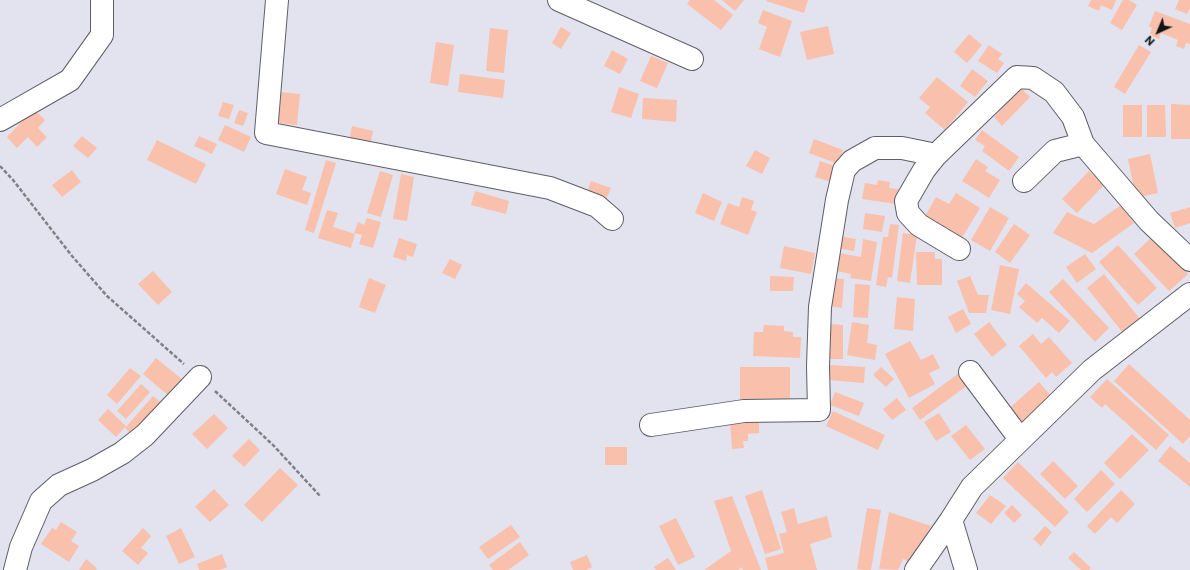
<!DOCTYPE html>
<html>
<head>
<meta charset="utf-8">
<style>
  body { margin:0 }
  #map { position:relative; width:1190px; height:570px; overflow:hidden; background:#e2e3ee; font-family:Commissioner,sans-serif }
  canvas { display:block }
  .north { position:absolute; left:1138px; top:12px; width:40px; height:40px; -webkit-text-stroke:3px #e2e3ee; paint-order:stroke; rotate:224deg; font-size:11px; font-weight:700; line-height:16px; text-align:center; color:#141417 }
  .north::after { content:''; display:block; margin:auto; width:14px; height:18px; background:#141417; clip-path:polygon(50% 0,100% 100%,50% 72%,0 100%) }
</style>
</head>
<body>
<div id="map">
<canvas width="1190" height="570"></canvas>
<div class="north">N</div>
</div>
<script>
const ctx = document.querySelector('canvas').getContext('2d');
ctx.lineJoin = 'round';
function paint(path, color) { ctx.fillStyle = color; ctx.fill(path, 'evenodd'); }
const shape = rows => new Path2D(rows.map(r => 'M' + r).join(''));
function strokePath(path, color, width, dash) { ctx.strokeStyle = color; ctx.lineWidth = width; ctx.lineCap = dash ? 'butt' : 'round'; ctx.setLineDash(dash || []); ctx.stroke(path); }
const building = shape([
  [690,0,714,0,733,15,721,30,687,4],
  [722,0,744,0,735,11],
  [767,0,808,0,804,13,766,1],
  [1091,0,1116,0,1112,10,1101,5,1099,11,1088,6],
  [1123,0,1129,0,1137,5,1122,30,1110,23],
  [1179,0,1190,0,1190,8,1187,14,1175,9],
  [763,10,792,21,780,57,759,49,767,27,758,23],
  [1155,11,1190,24,1190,44,1186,43,1184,49,1176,46,1178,40,1161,33,1159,39,1149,35,1152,28,1149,26],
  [828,26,834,54,807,60,800,32],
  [561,27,571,33,561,49,552,43],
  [490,28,508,30,504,73,486,71],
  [969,34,982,45,967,63,954,52],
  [436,42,454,45,448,86,430,83],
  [989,45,1002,54,998,59,1004,63,997,73,978,61],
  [1139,45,1151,52,1125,94,1114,87],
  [612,50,628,59,620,74,604,66],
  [651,56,668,63,657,88,640,81],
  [972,69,988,81,975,97,960,86],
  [460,74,505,80,503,98,458,92],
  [937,77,968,102,945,130,925,113,930,107,919,98],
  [619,87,639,94,631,118,611,112],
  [1021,88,1030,97,1002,126,994,117],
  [281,92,300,94,297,125,278,123],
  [643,98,677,100,676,122,642,119],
  [223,102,234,105,229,119,218,116],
  [1171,104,1190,105,1190,139,1171,139],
  [1123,105,1142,105,1142,137,1123,137],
  [1147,105,1165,105,1166,137,1147,137],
  [34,109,45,120,38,128,47,137,37,147,28,137,17,148,7,137],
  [239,110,248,113,243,126,234,123],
  [225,125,251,137,244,152,218,140],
  [352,126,373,131,370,146,349,141],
  [982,130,1019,157,1009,171,982,151,985,146,975,140],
  [82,136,97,148,88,158,73,146],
  [199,136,217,144,212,154,194,146],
  [814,139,843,150,838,164,809,153],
  [157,140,206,164,196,184,147,160],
  [755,150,770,158,762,174,746,166],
  [1150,154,1158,193,1136,198,1128,159],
  [976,159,988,167,985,171,1000,180,989,198,962,181],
  [326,160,336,163,314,233,305,230],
  [820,161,835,166,831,182,815,177],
  [285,169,307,177,302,190,311,193,307,205,276,194],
  [72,170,81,182,62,197,52,185],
  [380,171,393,175,381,217,367,213],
  [1089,171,1104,185,1077,213,1062,199],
  [401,174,414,177,407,221,393,219],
  [878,180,890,182,889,188,898,189,896,204,862,199,865,183,877,185],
  [591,181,611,188,606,200,587,193],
  [475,191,509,201,506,214,471,205],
  [703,193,722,202,714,221,695,213],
  [956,193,980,208,960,241,924,218,936,197,949,204],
  [742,197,754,201,751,210,757,212,748,235,720,224,728,203,739,207],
  [1121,205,1134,223,1092,253,1053,233,1067,212,1094,224],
  [990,207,1009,218,990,251,971,240],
  [1190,207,1190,223,1175,228,1170,213],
  [327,210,338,213,333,227,355,234,351,248,318,238],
  [865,213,885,216,882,232,863,229],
  [367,218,381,222,373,248,359,244,362,235,354,233,358,222,364,225],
  [890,224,899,225,892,278,888,277,886,287,876,285,883,237,888,237],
  [1014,224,1030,235,1010,263,995,252],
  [903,233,917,235,910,283,897,281],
  [838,236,856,239,854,251,837,248],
  [1153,236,1188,274,1169,291,1134,254],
  [399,238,417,244,413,257,407,255,406,261,393,257],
  [863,239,877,242,871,281,850,278,851,274,836,271,839,253,861,257],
  [1118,245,1157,288,1138,305,1099,262],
  [784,246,815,253,811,274,780,268],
  [916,252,935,252,935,259,942,259,942,285,917,285],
  [1085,254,1096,269,1077,283,1066,267],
  [450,259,462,265,455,279,442,273],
  [1000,265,1019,269,1010,314,991,310],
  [153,271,172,292,158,305,138,284],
  [1104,274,1140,319,1123,333,1087,288],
  [770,276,794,277,793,291,770,291],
  [970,276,978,295,989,295,986,313,969,313,957,281],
  [369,278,386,285,375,313,359,307],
  [832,278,844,279,842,308,829,306],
  [1063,279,1109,328,1095,342,1049,292],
  [1026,283,1070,321,1059,333,1042,318,1037,323,1019,307,1025,301,1017,294],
  [855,284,870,285,868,318,853,317],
  [897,297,915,299,913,331,894,329],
  [963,309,971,324,956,333,948,317],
  [852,322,869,325,867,343,877,345,875,360,847,355],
  [989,322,1007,345,992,357,974,334],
  [828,324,843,325,843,359,828,359],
  [764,325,784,326,784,331,793,332,793,337,801,337,800,358,753,356,754,332,763,332],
  [1033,334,1041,344,1049,337,1072,363,1056,377,1052,372,1046,378,1019,346],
  [910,341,921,360,933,354,940,368,929,373,935,384,909,398,885,354],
  [156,358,184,381,170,397,143,374],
  [1129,364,1190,420,1190,436,1183,444,1114,381],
  [830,365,865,367,864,383,829,380],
  [740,367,790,367,790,402,740,402],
  [881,367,894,379,886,387,873,375],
  [130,368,141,376,117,404,107,395],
  [959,373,968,385,920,420,912,408],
  [1107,379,1169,435,1156,450,1105,404,1102,408,1090,397],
  [1039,382,1052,397,1020,425,1007,410],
  [141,384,150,392,126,419,117,411],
  [835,392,864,403,859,416,830,405],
  [153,396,163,404,134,437,125,428],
  [897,398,906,410,892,420,883,409],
  [108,409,126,426,116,437,98,420],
  [833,411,885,435,878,450,826,426],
  [939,413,951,432,936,441,924,422],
  [214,414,228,428,207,449,192,434],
  [759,419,759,433,748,434,748,441,743,441,744,448,732,449,730,421],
  [966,425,985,449,970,460,951,436],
  [1132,434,1149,450,1120,479,1104,463],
  [249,439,260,450,244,467,232,456],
  [1170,446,1190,463,1190,487,1158,461],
  [605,447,627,447,627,465,605,465],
  [1053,461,1078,486,1065,499,1040,474],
  [1018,462,1069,512,1055,527,1003,478],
  [280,468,298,485,262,522,244,505],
  [1101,470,1115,484,1087,512,1074,499],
  [214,489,229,505,210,522,195,507],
  [762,490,781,549,765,554,745,496],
  [1121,490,1135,504,1117,523,1111,517,1095,534,1087,526],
  [990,495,1006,506,991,524,976,513],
  [732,496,761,570,743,570,742,567,738,570,704,570,731,551,714,501],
  [1012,505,1022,515,1014,523,1004,513],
  [794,508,798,524,827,516,832,537,810,544,817,570,768,570,765,558,784,553,779,534,787,532,781,512],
  [867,508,881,510,871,570,863,570,857,569],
  [889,512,931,526,910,563,903,559,898,570,879,569],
  [676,518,695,557,678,565,659,526],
  [61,522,77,532,71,541,79,546,69,562,41,544,52,528,56,530],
  [511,525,520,537,488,559,479,547],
  [1045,526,1052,532,1041,546,1033,539],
  [143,528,151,536,141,548,148,553,138,565,122,551],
  [181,528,195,557,179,564,166,536],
  [520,542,529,555,508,570,493,570,489,565],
  [1074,552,1091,568,1089,570,1081,570,1068,558],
  [222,554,227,567,219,570,199,570,197,564],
  [587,555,592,567,586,570,573,570,570,562],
  [668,558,676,570,656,570,654,567],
  [86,559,97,568,96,570,79,570]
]);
const path = shape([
  [0,166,13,180,72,256,107,296,184,364],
  [215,391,273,445,321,497]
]);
const minor = shape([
  [277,0,266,133,550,188,597,206,612,219],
  [559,0,692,59],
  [0,120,70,80,102,35,102,0],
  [1024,181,1055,151,1083,144],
  [959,249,919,225,908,213,906,201,924,170,936,155,1017,77,1033,78,1054,92,1073,117,1083,144,1149,221,1190,260],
  [970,372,1020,439],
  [651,425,744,411,819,410,818,366,820,307,837,200,844,170,852,161,875,148,902,148,936,155],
  [15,570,21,547,41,501,59,485,92,470,122,453,145,435,200,377],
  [916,570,951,520],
  [966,570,951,520,972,487,1092,370,1190,294]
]);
paint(building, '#f9c0ac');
strokePath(minor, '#5e5e68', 24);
strokePath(path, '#7f7f86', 2.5, [4, 2]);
strokePath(minor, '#fff', 22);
</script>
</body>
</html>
